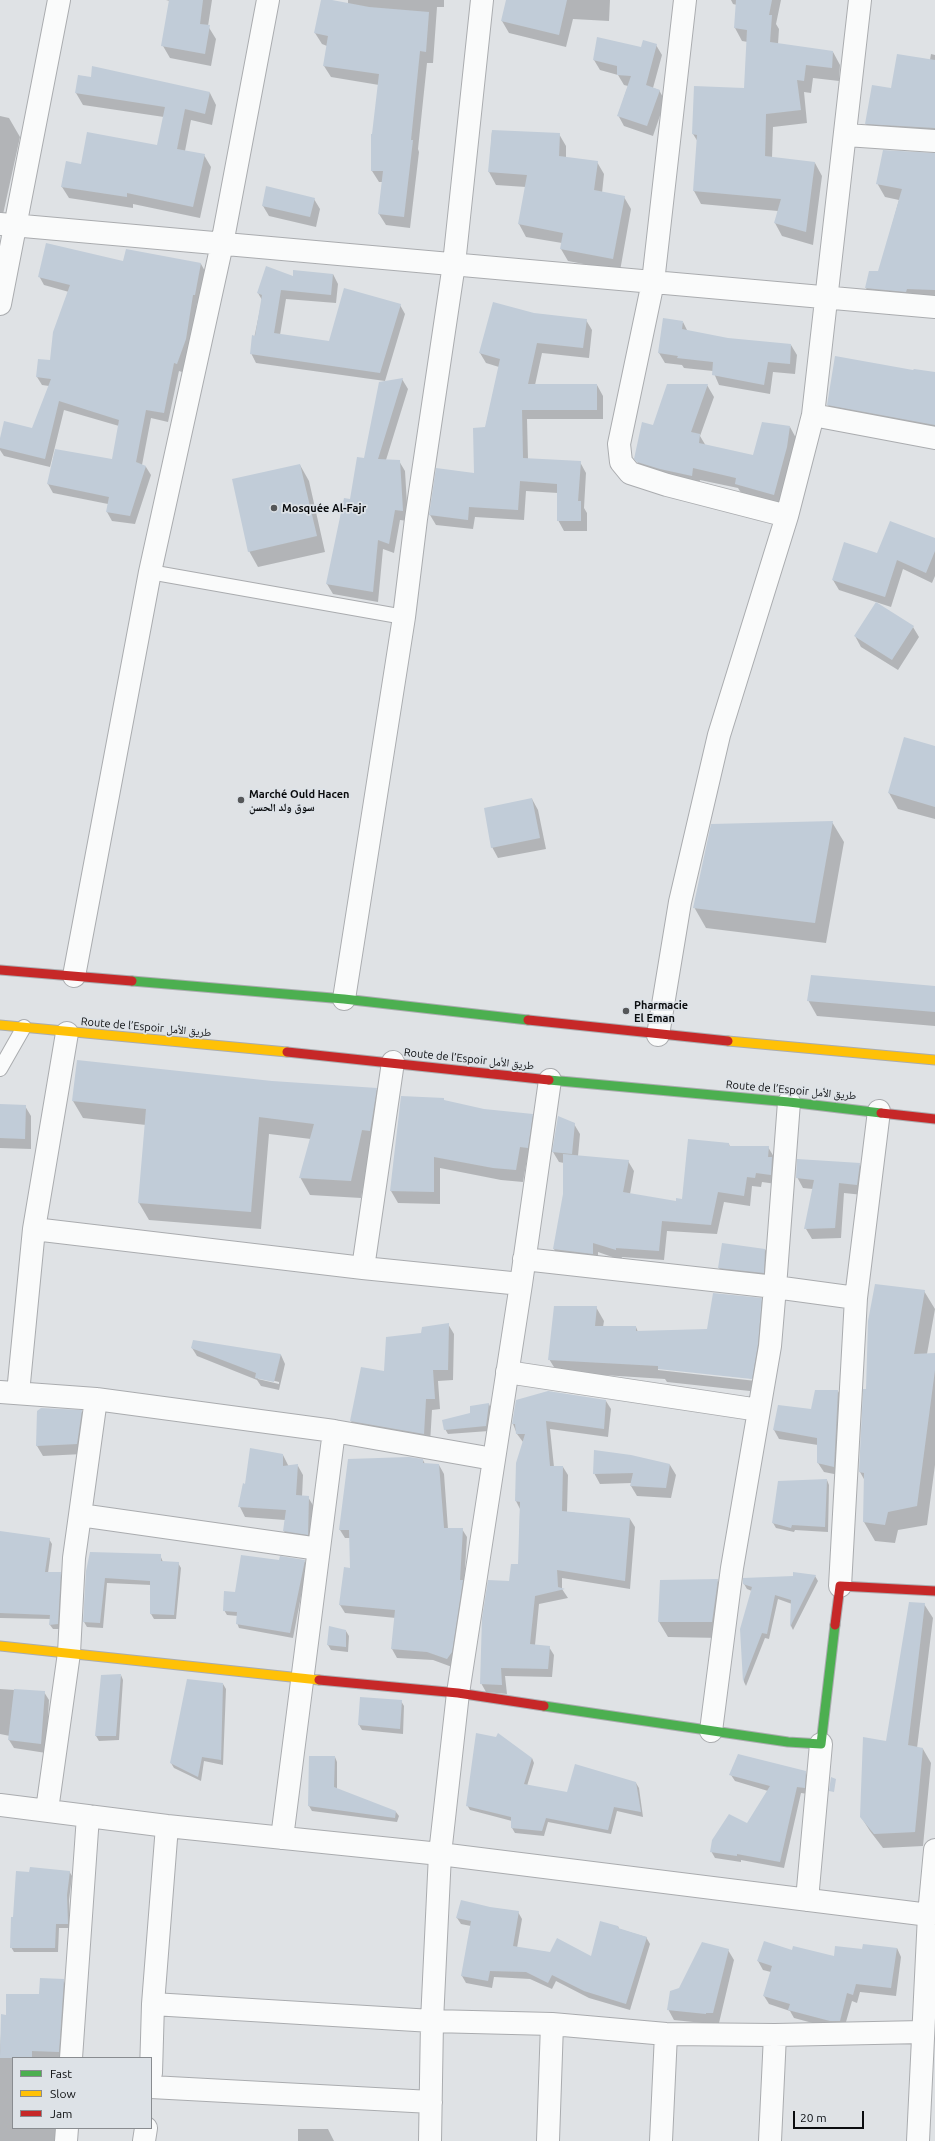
<!DOCTYPE html>
<html>
<head>
<meta charset="utf-8">
<style>
  body { margin:0 }
  #map { position:relative; width:935px; height:2141px; overflow:hidden; background:#dfe2e5; font-family:Ubuntu,sans-serif }
  canvas { display:block }
  .legend { position:absolute; left:12px; top:2057px; width:140px; height:72px; box-sizing:border-box; background:#dde2e7; border:1px solid #898c90; margin:0; padding:5px 7px; list-style:none; font-size:12px; color:#0a0c0e }
  .legend li { display:flex; align-items:center; gap:8px; height:20px }
  .legend b { width:20px; border:1px solid #898c90 }
  .scale { position:absolute; left:793px; top:2111px; width:71px; height:18px; box-sizing:border-box; border:2px solid #0a0c0e; border-top:0; padding-left:5px; font-size:12px; line-height:14px; white-space:nowrap; color:#0a0c0e; -webkit-text-stroke:3px #dde2e7; paint-order:stroke }
</style>
</head>
<body>
<div id="map">
<canvas width="935" height="2141"></canvas>
<ul class="legend">
<li><b style="height:5px;background:#4caf50"></b>Fast</li>
<li><b style="height:5px;background:#ffc107"></b>Slow</li>
<li><b style="height:5px;background:#c62828"></b>Jam</li>
</ul>
<div class="scale">20 m</div>
</div>
<script>
const ctx = document.querySelector('canvas').getContext('2d');
ctx.lineJoin = 'round';
function paint(path, color) { ctx.fillStyle = color; ctx.fill(path, 'evenodd'); }
const shape = rows => new Path2D(rows.map(r => 'M' + r).join(''));
function strokePath(path, color, width, dash) { ctx.strokeStyle = color; ctx.lineWidth = width; ctx.lineCap = dash ? 'butt' : 'round'; ctx.setLineDash(dash || []); ctx.stroke(path); }
function label(font, color, halo, rows, align = 'center') {
  ctx.font = font + ' Ubuntu,"Noto Naskh Arabic",sans-serif'; ctx.lineWidth = 3.5; ctx.setLineDash([]); ctx.textBaseline = 'middle'; ctx.strokeStyle = halo; ctx.fillStyle = color; for (const [text, x, y, turn = 0] of rows) {
    ctx.save(); ctx.translate(x, y); ctx.rotate((+turn || 0) * Math.PI / 180); ctx.textAlign = isNaN(turn) ? turn : align; if (halo) ctx.strokeText(text, 0, 0); ctx.fillText(text, 0, 0); ctx.restore();
  }
}
const shadow = shape([
  [166,0,212,0,208,26,216,39,211,66,170,58,163,46,170,1],
  [322,0,348,4,348,0,444,0,444,7,437,7,433,63,427,63,418,149,419,152,410,228,386,225,379,214,383,182,379,182,372,171,379,85,331,77,324,66,327,46,322,44,315,33],
  [507,0,610,0,609,21,573,19,566,47,509,33,502,21],
  [731,0,781,0,776,24,779,29,778,44,833,52,840,65,839,81,813,78,811,93,804,92,807,123,773,127,772,158,815,163,822,176,813,245,782,236,775,223,778,211,701,204,694,191,698,142,693,134,745,89,748,42,742,41,735,28,737,5,733,4],
  [656,45,662,55,653,88,659,90,665,101,653,136,624,126,618,115,628,86,624,85,618,75,600,70,594,60],
  [931,54,935,55,935,140,873,136,866,124,892,89,930,60],
  [79,76,210,93,216,105,212,125,191,120,185,151,204,155,211,167,200,218,133,204,133,208,69,198,62,187,82,165,158,146,164,117,83,105,76,93],
  [0,116,9,118,20,137,2,219,0,219],
  [492,131,559,134,566,146,566,158,597,162,604,174,602,193,624,197,631,209,620,271,568,261,561,249,562,243,526,237,519,224,526,187,496,185,489,172],
  [935,154,935,303,873,301,866,288,879,272,899,200,885,197,877,183],
  [314,199,320,209,316,227,269,216,263,206],
  [124,263,201,264,206,273,200,303,197,303,190,348,182,372,179,371,168,422,151,418,142,465,146,467,151,475,135,524,112,521,107,512,108,504,53,493,48,484,113,461,119,426,64,410,50,467,4,456,0,450,0,442,33,429,49,386,42,385,37,377,51,361,69,292,44,285,39,276],
  [333,274,338,284,336,303,286,299,280,335,329,342,400,305,405,314,385,381,256,363,251,353,262,300,258,293,294,277],
  [534,314,586,320,592,330,589,358,542,353,535,385,597,385,603,396,603,419,527,419,528,459,580,462,586,473,584,508,587,513,587,531,564,531,558,520,558,493,526,491,524,520,475,517,473,529,436,525,430,515,475,474,499,367,486,363,480,353],
  [683,322,688,332,728,339,791,345,797,355,795,374,773,372,770,394,719,385,713,371,684,368,682,365,665,363,659,353],
  [914,371,935,373,935,439,837,420,828,405],
  [402,379,408,389,386,460,399,461,405,471,408,521,400,520,394,553,383,549,378,602,333,594,327,584,351,501,365,459],
  [707,385,714,397,700,436,706,446,754,456,790,427,796,438,780,506,743,496,738,488,700,480,698,487,642,470,635,458,653,426],
  [300,465,309,481,325,552,258,567,249,551],
  [935,539,935,576,932,583,903,569,891,607,839,590,833,580,878,554],
  [913,627,919,637,898,670,861,647,855,636],
  [935,747,935,819,898,809,889,793],
  [532,799,538,810,546,849,498,858,492,847],
  [832,822,844,842,826,943,706,928,694,907],
  [935,987,935,1026,817,1016,808,1000],
  [272,1082,376,1089,386,1106,371,1147,361,1198,310,1195,300,1177,311,1139,269,1134,261,1229,149,1220,139,1203,146,1125,83,1118,73,1101],
  [445,1102,484,1110,532,1115,539,1127,534,1160,527,1159,523,1182,501,1180,440,1168,440,1204,398,1203,391,1191],
  [0,1105,25,1106,31,1116,31,1149,0,1148],
  [574,1124,580,1134,578,1156,628,1161,634,1171,630,1194,677,1202,683,1200,729,1144,730,1147,768,1147,774,1157,776,1184,762,1182,761,1187,752,1186,750,1206,724,1202,717,1234,667,1231,664,1260,622,1257,621,1260,598,1252,598,1264,559,1259,554,1249,564,1195,564,1163,559,1162,553,1152],
  [859,1164,865,1174,863,1195,844,1193,841,1238,812,1239,806,1229,813,1189,803,1188,797,1177],
  [765,1249,771,1260,769,1283,725,1278,719,1268],
  [924,1291,935,1309,927,1354,935,1354,935,1465,927,1525,898,1530,895,1543,875,1541,864,1522,865,1481,860,1472,867,1390],
  [761,1299,768,1312,759,1392,667,1382,665,1379,557,1372,549,1359,596,1307,604,1321,603,1327,636,1327,638,1332,708,1330],
  [658,1368,757,1379,756,1381,658,1370],
  [448,1324,454,1334,453,1380,438,1381,440,1409,432,1410,430,1444,357,1431,351,1421,384,1372,422,1334],
  [192,1348,281,1355,285,1364,279,1390,261,1386,257,1380,197,1356],
  [258,1377,279,1382,279,1384,258,1379],
  [838,1391,843,1400,839,1475,824,1472,818,1463,818,1445,779,1439,774,1430,812,1411],
  [606,1401,611,1409,608,1437,550,1429,554,1467,563,1467,568,1475,567,1512,630,1519,635,1527,630,1589,562,1578,562,1589,568,1598,539,1604,535,1645,549,1647,554,1655,552,1677,505,1676,507,1694,486,1692,481,1683,510,1582,519,1565,520,1509,516,1501,523,1442,517,1434,513,1424],
  [489,1404,491,1409,489,1431,448,1434,445,1429],
  [81,1411,87,1422,83,1454,43,1456,37,1446,38,1412],
  [283,1455,289,1467,298,1466,303,1475,302,1497,308,1497,314,1507,313,1544,290,1541,284,1531,285,1520,245,1517,240,1507,243,1485,246,1485],
  [423,1460,425,1464,439,1465,444,1474,448,1529,462,1529,467,1537,464,1585,452,1667,433,1660,397,1658,392,1649,396,1618,345,1613,340,1605,351,1569,350,1538,345,1538,340,1530],
  [670,1465,676,1475,671,1498,637,1496,631,1486,632,1483,600,1484,594,1473],
  [827,1480,829,1485,828,1532,795,1530,794,1532,776,1528,773,1523],
  [49,1539,52,1544,48,1573,60,1573,63,1578,60,1629,53,1629,50,1625,51,1619,0,1618,0,1564],
  [160,1555,163,1562,178,1563,181,1568,176,1619,154,1619,151,1614,151,1585,107,1583,103,1628,87,1627,84,1622,87,1571],
  [280,1561,304,1561,307,1565,293,1638,239,1628,237,1623,238,1616,227,1615,224,1610,236,1593],
  [815,1576,818,1581,793,1630,791,1626,792,1604,778,1599,769,1639,765,1638,746,1686,744,1682,741,1629,752,1591,747,1589,744,1584],
  [717,1580,726,1595,721,1638,668,1637,659,1622],
  [924,1604,933,1618,917,1748,923,1749,931,1763,923,1846,883,1848,870,1831,861,1817,887,1743],
  [346,1631,349,1636,348,1652,331,1650,328,1645],
  [121,1675,123,1680,119,1740,99,1741,96,1736],
  [223,1684,226,1689,223,1765,204,1761,201,1781,174,1768,171,1763],
  [0,1689,44,1692,49,1700,46,1753,14,1748,9,1740,10,1736,0,1734],
  [361,1698,401,1701,404,1706,403,1734,362,1730,359,1725],
  [335,1757,337,1762,337,1789,396,1812,399,1816,397,1822,312,1811,309,1806],
  [532,1758,534,1763,527,1786,568,1793,636,1783,639,1788,643,1817,617,1811,611,1834,548,1822,544,1836,515,1833,512,1828,512,1821,470,1810,467,1805],
  [805,1772,809,1779,808,1794,801,1793,784,1868,741,1860,741,1862,715,1858,711,1851,748,1824,768,1791,735,1781,731,1775],
  [69,1871,72,1876,69,1900,70,1928,59,1928,58,1952,14,1952,11,1947],
  [490,1908,518,1912,522,1919,517,1948,591,1958,618,1926,619,1929,646,1937,650,1944,630,2010,589,1998,556,1981,552,1989,530,1979,494,1977,492,1988,466,1983,462,1976,471,1926,461,1924,457,1918],
  [897,1948,901,1957,896,1996,860,1992,857,2003,852,2001,844,2029,835,2029,794,2018,790,2011,769,2004,764,1996,771,1972,763,1970,758,1961,792,1951,835,1958,863,1950],
  [728,1950,734,1960,719,2023,712,2023,712,2024,674,2020,668,2009,680,1989],
  [63,1980,68,1989,64,2058,13,2058,13,2128,64,2128,59,2141,0,2141,0,2052,2,2015,7,2016],
  [298,2129,328,2129,334,2141,298,2141]
]);
const building = shape([
  [169,0,203,0,200,24,210,25,205,54,161,46],
  [321,0,332,0,369,7,429,12,426,52,420,51,411,140,413,140,404,217,378,214,383,171,371,171,371,134,372,134,379,74,323,66,328,36,314,33],
  [506,0,567,0,559,35,501,21],
  [736,0,772,0,769,15,772,15,770,42,833,51,832,68,806,65,804,81,797,80,801,110,766,114,765,156,815,162,806,232,774,223,781,199,693,191,697,135,692,134,694,86,744,88,747,30,734,28],
  [597,37,641,47,643,40,657,44,646,85,660,90,647,126,617,116,631,76,617,75,617,66,593,60],
  [897,54,935,60,935,128,865,124,872,85,891,88],
  [92,66,210,92,205,114,185,109,177,149,205,154,193,207,127,193,127,197,61,187,66,161,81,164,87,132,157,145,165,107,75,93,78,75,91,77],
  [492,130,560,133,559,156,598,161,594,190,625,196,613,259,560,249,563,233,518,224,527,175,488,172],
  [883,150,935,153,935,290,907,289,906,292,865,288,869,271,878,271,902,189,876,184],
  [266,186,315,198,310,217,262,206],
  [46,243,123,261,126,249,201,263,195,295,193,295,186,339,177,364,174,363,164,413,146,410,136,462,146,466,130,516,106,512,109,497,47,484,55,449,112,459,119,420,59,401,45,459,0,448,0,438,4,421,32,428,51,379,36,377,38,359,50,360,53,332,70,285,38,277],
  [266,266,293,276,293,270,333,274,331,295,281,290,274,333,329,341,344,288,401,304,380,373,250,354,252,335,255,336,262,295,257,293],
  [493,302,534,313,587,319,583,348,537,343,528,384,597,384,597,410,522,410,523,458,581,461,578,501,581,501,581,521,557,521,557,484,520,481,518,510,469,507,468,520,429,515,436,468,474,473,473,428,485,427,500,359,479,353],
  [663,318,683,321,682,329,728,338,791,344,790,364,768,362,764,385,712,375,713,362,677,358,678,356,658,353],
  [835,356,913,370,914,369,935,372,935,425,827,405],
  [403,378,378,459,400,460,403,511,395,510,389,544,378,540,373,592,326,584,344,498,350,499,357,457,364,458,379,382],
  [667,384,708,384,691,432,700,434,699,443,753,455,762,422,790,426,787,447,774,495,735,484,736,478,693,468,692,476,660,469,637,462,634,459,642,422,653,425],
  [300,464,317,536,248,552,232,479],
  [890,521,935,538,935,551,926,573,897,560,885,597,832,580,844,542,877,553],
  [876,602,914,626,892,660,854,636],
  [904,737,935,746,935,807,888,793],
  [532,798,540,838,491,848,484,808],
  [833,821,815,923,693,908,711,824],
  [811,975,935,986,935,1012,807,1001],
  [77,1060,272,1081,377,1088,370,1131,362,1130,351,1181,299,1178,314,1124,259,1117,251,1212,138,1203,146,1109,72,1101],
  [401,1096,444,1098,444,1100,484,1109,533,1114,528,1148,520,1147,516,1170,493,1168,434,1157,434,1192,390,1191],
  [0,1104,26,1105,25,1139,0,1138],
  [558,1116,575,1123,572,1154,552,1152],
  [688,1139,729,1143,729,1146,769,1146,768,1157,772,1157,771,1175,756,1173,755,1178,747,1177,744,1196,718,1192,711,1225,662,1221,659,1251,616,1248,616,1250,593,1243,593,1254,553,1249,563,1194,563,1154,629,1160,623,1192,676,1201,676,1198,682,1199],
  [797,1159,860,1163,857,1185,839,1183,835,1228,804,1229,814,1180,796,1178],
  [722,1243,765,1249,764,1273,718,1268],
  [875,1284,925,1290,914,1354,935,1353,935,1370,917,1506,888,1512,885,1525,863,1522,864,1473,859,1472,863,1389,866,1389,868,1321],
  [713,1293,762,1298,758,1344,752,1379,658,1369,658,1366,548,1360,554,1306,597,1306,595,1326,636,1326,636,1331,707,1329],
  [449,1323,448,1370,433,1370,435,1399,426,1399,424,1434,350,1421,361,1367,384,1371,386,1337,421,1333,422,1327],
  [193,1340,281,1354,274,1382,255,1378,256,1373,191,1348],
  [815,1390,838,1390,834,1467,817,1463,817,1438,773,1430,778,1405,811,1409],
  [548,1391,606,1400,604,1429,546,1421,550,1466,563,1466,562,1511,630,1518,625,1581,557,1570,558,1587,565,1589,535,1596,530,1644,550,1646,548,1669,501,1668,502,1685,480,1684,482,1618,488,1580,509,1581,511,1564,518,1564,520,1502,515,1501,516,1463,525,1434,516,1434,515,1424,512,1424,516,1400],
  [489,1403,486,1426,444,1430,442,1420,470,1413,470,1406],
  [41,1408,82,1410,77,1444,36,1446,37,1411],
  [250,1448,283,1454,283,1466,298,1464,296,1495,309,1496,308,1535,283,1531,286,1510,238,1507,243,1483,245,1484],
  [594,1450,631,1455,670,1464,666,1488,630,1486,633,1473,593,1474],
  [409,1457,423,1459,423,1463,439,1464,444,1528,463,1528,460,1580,463,1580,452,1652,447,1659,427,1652,391,1649,395,1610,339,1605,344,1567,350,1568,349,1530,339,1530,348,1459],
  [827,1479,825,1527,792,1525,791,1528,772,1523,778,1481],
  [0,1531,50,1538,45,1572,61,1572,58,1624,49,1625,50,1615,0,1613],
  [90,1552,161,1554,161,1561,179,1562,174,1615,150,1614,150,1581,105,1578,100,1623,83,1622,86,1571],
  [241,1555,279,1560,280,1556,305,1560,290,1633,236,1624,237,1612,223,1611,224,1591,235,1592],
  [793,1572,816,1575,790,1627,791,1600,775,1595,767,1634,762,1633,743,1682,740,1629,752,1587,743,1584,743,1578,793,1576],
  [718,1579,712,1622,658,1622,660,1580],
  [909,1602,925,1603,908,1745,923,1748,915,1832,874,1834,860,1817,863,1737,886,1741],
  [329,1626,346,1630,346,1647,327,1645],
  [121,1674,116,1736,95,1736,101,1675],
  [187,1679,223,1683,221,1760,202,1757,198,1777,170,1763],
  [14,1689,45,1691,41,1744,8,1740],
  [360,1697,402,1700,400,1729,358,1725],
  [476,1733,496,1737,498,1733,532,1758,524,1784,567,1792,575,1764,636,1782,641,1812,614,1807,608,1830,546,1818,542,1831,511,1828,511,1817,466,1806],
  [738,1754,806,1771,805,1788,797,1787,780,1862,737,1854,737,1856,710,1852,712,1840,729,1814,747,1823,770,1786,729,1775],
  [309,1756,335,1756,334,1787,396,1811,395,1818,308,1806],
  [831,1777,836,1779,834,1792,829,1791],
  [30,1867,70,1871,67,1895,68,1924,56,1924,55,1948,10,1948,11,1917,13,1917,16,1871,29,1872],
  [461,1900,490,1907,519,1911,513,1946,550,1952,557,1938,591,1956,600,1921,618,1926,618,1928,647,1937,626,2004,584,1991,552,1975,548,1983,526,1972,490,1971,488,1981,461,1976,471,1921,456,1918],
  [764,1941,792,1950,793,1946,834,1956,835,1946,862,1949,863,1944,897,1948,891,1988,856,1984,853,1995,847,1993,840,2021,830,2021,788,2010,790,2004,763,1996,772,1966,757,1961],
  [702,1942,729,1949,713,2013,706,2013,706,2014,667,2010,670,1991,679,1988],
  [40,1978,64,1979,59,2052,32,2051,32,2058,0,2058,1,2014,6,2015,6,1994,39,1994]
]);
const lane = shape([
  [150,572,404,617],
  [0,1069,24,1027]
]);
const street = shape([
  [685,0,653,282,619,444,621,462,630,473,667,485,787,516],
  [846,135,935,141],
  [0,224,935,307],
  [0,304,59,0],
  [813,415,935,438],
  [74,976,150,572,222,244,268,0],
  [344,999,404,617,416,519,454,264,482,0],
  [658,1035,680,902,719,735,787,516,813,415,860,0],
  [789,1102,775,1287,856,1298],
  [34,1229,363,1268,521,1284],
  [524,1259,775,1287,770,1346,732,1568,711,1731],
  [363,1268,393,1062],
  [507,1372,759,1410],
  [0,1392,96,1399,334,1431,493,1459],
  [18,1393,34,1229,67,1033],
  [96,1399,80,1515,319,1549],
  [840,1586,856,1298,879,1111],
  [0,1805,167,1826,440,1854,929,1915],
  [47,1810,69,1653,74,1558,80,1515],
  [282,1838,334,1431],
  [807,1900,821,1744],
  [153,2004,432,2021,552,2024,666,2034,775,2035,923,2032],
  [71,2058,88,1816],
  [151,2073,153,2004,167,1826],
  [151,2087,431,2102],
  [66,2141,67,2128],
  [144,2141,146,2128],
  [430,2141,432,2021,440,1854,458,1693,521,1284,550,1080],
  [548,2141,552,2024],
  [661,2141,666,2034],
  [770,2141,775,2035],
  [918,2141,929,1915,935,1850]
]);
const fast = shape([
  [132,981,344,999,528,1020],
  [549,1080,789,1102,881,1113],
  [544,1706,788,1742,821,1744,835,1625]
]);
const slow = shape([
  [0,1025,287,1052],
  [728,1041,935,1060],
  [0,1646,319,1680]
]);
const jam = shape([
  [0,970,132,981],
  [528,1020,728,1041],
  [287,1052,549,1080],
  [881,1113,935,1119],
  [835,1625,840,1586,935,1591],
  [319,1680,458,1693,544,1706]
]);
const markers = [
  [274,508,4,"#555759"],
  [241,800,4,"#555759"],
  [626,1011,4,"#555759"]
];
const poiNames = [
  ["Mosquée Al-Fajr",282,508],
  ["Marché Ould Hacen",249,794],
  ["سوق ولد الحسن",249,807],
  ["Pharmacie",634,1005],
  ["El Eman",634,1018]
];
const streetNames = [
  ["Route de l’Espoir طريق الأمل",146,1027,5],
  ["Route de l’Espoir طريق الأمل",469,1059,6],
  ["Route de l’Espoir طريق الأمل",791,1090,5]
];
paint(shadow, '#0003');
paint(building, '#c1ccd8');
strokePath(lane, '#aaacaf', 16);
strokePath(street, '#aaacaf', 24);
strokePath(fast, '#aaacaf', 11);
strokePath(slow, '#aaacaf', 11);
strokePath(jam, '#aaacaf', 11);
strokePath(lane, '#fafbfb', 14);
strokePath(street, '#fafbfb', 22);
strokePath(fast, '#4caf50', 9);
strokePath(slow, '#ffc107', 9);
strokePath(jam, '#c62828', 9);
for (const [x, y, r, color] of markers) { const dot = new Path2D(); dot.arc(x, y, r, 0, 2 * Math.PI); ctx.fillStyle = color; ctx.fill(dot); strokePath(dot, '#dde2e7', 1.5); }
label('bold 11px', '#0a0c0e', '#dde2e7', poiNames, 'left');
label('11px', '#0a0c0e', '#dde2e7', streetNames);
</script>
</body>
</html>
